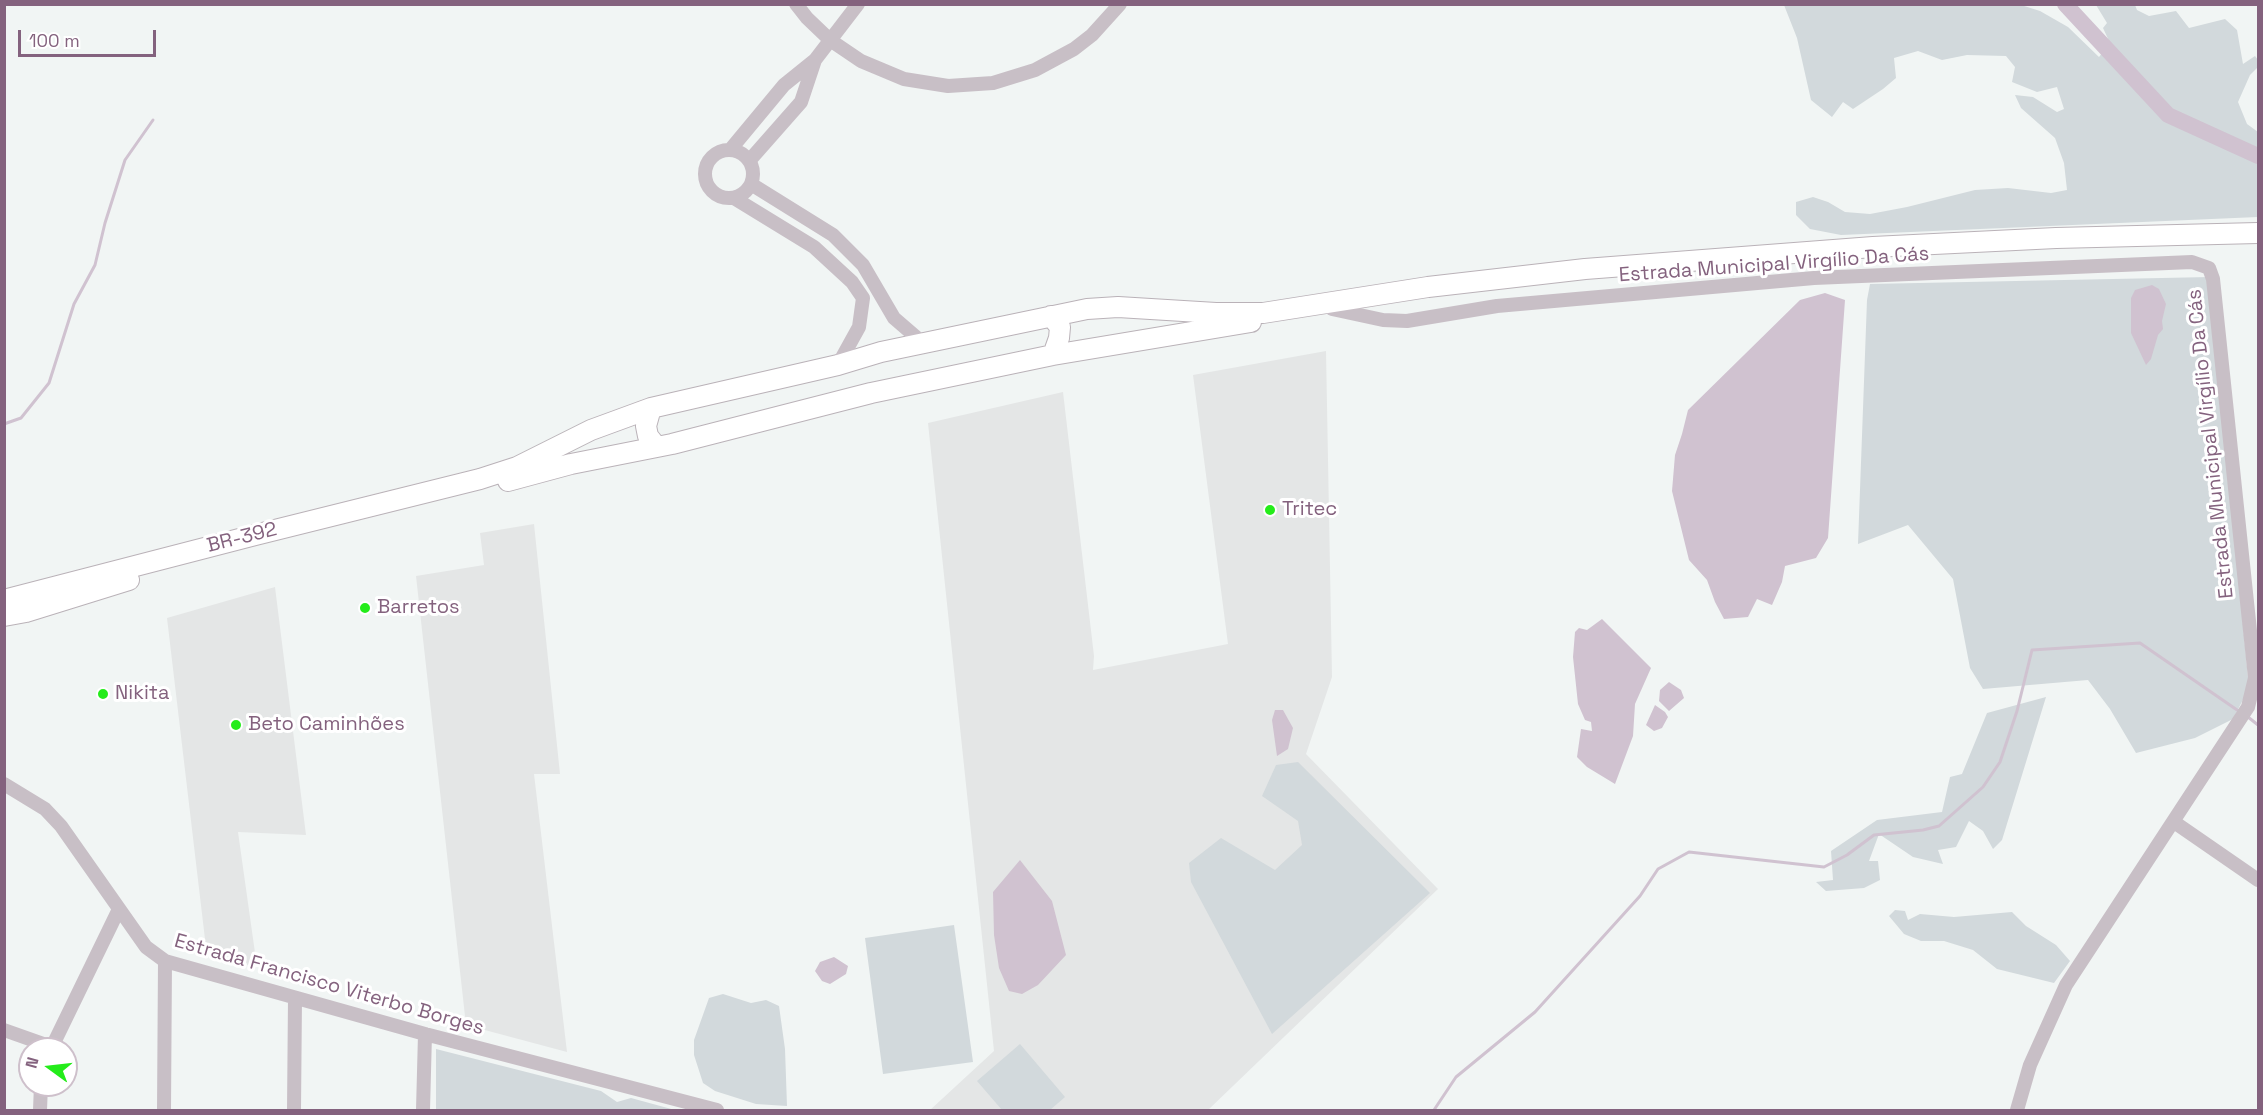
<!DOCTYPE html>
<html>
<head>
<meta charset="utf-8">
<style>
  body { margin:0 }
  #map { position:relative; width:2263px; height:1115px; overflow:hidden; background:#f1f5f4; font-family:"Space Grotesk",sans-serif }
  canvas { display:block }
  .frame { position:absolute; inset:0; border:6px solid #84627e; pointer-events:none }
  .north { position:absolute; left:18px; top:1037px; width:60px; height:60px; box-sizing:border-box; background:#fff; border:2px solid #cec0cb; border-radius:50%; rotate:285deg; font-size:16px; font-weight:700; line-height:24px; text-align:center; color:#84627e }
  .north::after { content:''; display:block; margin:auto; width:21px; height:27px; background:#24ec1a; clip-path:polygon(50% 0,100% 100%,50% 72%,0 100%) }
  .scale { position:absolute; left:18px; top:30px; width:138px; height:27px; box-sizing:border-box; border:3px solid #84627e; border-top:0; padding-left:8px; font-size:18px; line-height:21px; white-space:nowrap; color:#84627e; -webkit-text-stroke:4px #fff; paint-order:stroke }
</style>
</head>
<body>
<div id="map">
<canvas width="2263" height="1115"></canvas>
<div class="frame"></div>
<div class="north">N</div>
<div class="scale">100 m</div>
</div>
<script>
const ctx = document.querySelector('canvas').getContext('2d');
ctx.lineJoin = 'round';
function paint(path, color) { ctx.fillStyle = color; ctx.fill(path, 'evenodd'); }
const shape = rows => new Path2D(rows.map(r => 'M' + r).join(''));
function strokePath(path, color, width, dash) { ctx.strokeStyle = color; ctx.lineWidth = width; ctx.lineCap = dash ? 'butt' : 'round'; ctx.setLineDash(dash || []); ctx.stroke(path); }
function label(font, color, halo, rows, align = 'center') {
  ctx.font = font + ' "Space Grotesk",sans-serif'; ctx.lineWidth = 6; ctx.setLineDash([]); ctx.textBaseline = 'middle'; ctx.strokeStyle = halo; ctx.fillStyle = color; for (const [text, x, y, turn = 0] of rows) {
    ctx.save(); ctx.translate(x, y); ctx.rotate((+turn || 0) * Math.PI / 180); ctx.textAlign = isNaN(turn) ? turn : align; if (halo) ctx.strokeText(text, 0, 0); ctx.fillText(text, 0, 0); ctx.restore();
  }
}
const built = shape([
  [1326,351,1332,677,1306,754,1438,889,1208,1110,930,1110,994,1051,928,423,1063,392,1094,656,1093,670,1228,644,1193,375],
  [534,524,560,774,534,774,567,1052,466,1025,416,576,484,565,480,533],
  [275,587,306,835,238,832,257,967,207,956,167,618]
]);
const green = shape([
  [1784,5,2021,5,2040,11,2068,27,2099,57,2110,43,2103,28,2107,23,2096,5,2135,5,2137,10,2149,16,2176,11,2189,28,2225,19,2237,30,2243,64,2255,56,2258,60,2258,67,2250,75,2238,102,2247,124,2258,132,2258,217,1841,235,1810,229,1796,215,1796,202,1813,197,1828,202,1845,212,1870,214,1907,207,1975,190,2008,188,2051,193,2067,190,2064,163,2055,138,2021,108,2015,95,2033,97,2057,112,2064,109,2057,87,2037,92,2012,82,2015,67,2006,56,1967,55,1942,60,1918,51,1894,58,1896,78,1883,89,1853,109,1843,102,1832,117,1811,100,1797,38],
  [2210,277,2249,688,2233,719,2195,738,2136,753,2110,709,2088,680,1983,689,1970,668,1953,579,1908,525,1858,544,1867,300,1870,284],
  [2046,697,2002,840,1993,849,1983,831,1969,821,1956,847,1938,850,1943,864,1913,857,1879,834,1869,861,1878,861,1880,880,1864,888,1826,891,1816,882,1833,880,1831,851,1877,820,1942,812,1950,777,1962,774,1987,713],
  [1298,762,1430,893,1272,1034,1191,882,1189,863,1221,838,1275,870,1302,845,1298,821,1262,796,1276,765],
  [1895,910,1905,911,1908,920,1920,914,1954,917,2012,912,2026,926,2056,945,2070,961,2054,983,1997,969,1973,950,1944,941,1921,941,1904,934,1889,916],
  [954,925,973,1062,883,1074,865,938],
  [723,994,751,1003,766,1000,779,1006,785,1049,787,1106,756,1104,715,1091,703,1083,694,1055,694,1040,709,998],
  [1020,1044,1065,1097,1050,1110,1002,1110,977,1081],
  [436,1049,601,1091,617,1102,631,1098,675,1110,436,1110]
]);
const water = shape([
  [2152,285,2159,289,2166,304,2162,321,2163,329,2158,335,2151,359,2146,365,2131,333,2131,298,2135,290],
  [1825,293,1845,300,1828,538,1816,558,1785,566,1782,582,1772,605,1757,599,1748,617,1724,619,1715,602,1707,580,1689,560,1672,491,1675,455,1682,434,1688,410,1800,300],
  [1602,619,1651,668,1635,704,1633,736,1615,784,1587,767,1577,757,1581,729,1592,731,1591,722,1585,720,1578,704,1573,657,1575,632,1579,628,1587,630],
  [1669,682,1681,690,1684,698,1669,711,1659,701,1660,690],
  [1655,705,1665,712,1668,717,1662,728,1654,731,1646,725],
  [1275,710,1283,710,1293,728,1288,749,1277,756,1272,720],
  [1020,860,1052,901,1066,955,1038,985,1022,994,1009,991,999,968,994,935,993,892],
  [834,957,848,966,846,974,830,984,822,981,815,971,820,962]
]);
const stream = shape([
  [4,424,21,418,49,383,74,304,95,265,105,223,125,160,153,120],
  [2248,717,2258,725],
  [1434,1110,1456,1077,1535,1012,1640,896,1658,869,1689,852,1824,867,1847,855,1874,835,1923,830,1939,826,1983,787,2000,762,2017,711,2032,650,2140,643,2240,712]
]);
const river = shape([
  [2065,4,2168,115,2258,156]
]);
const minor = shape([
  [796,4,807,18,830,40,861,61,904,79,948,86,993,83,1035,70,1074,49,1092,35,1120,4],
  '705 174a24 24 0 1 1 48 0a24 24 0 1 1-48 0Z',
  [730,150,784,85,815,60,858,4],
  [749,161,801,102,815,60],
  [751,184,833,235,863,265,894,318,923,343],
  [734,198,814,247,852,282,863,298,859,327,838,365],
  [1332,309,1383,320,1407,321,1497,306,1814,278,2192,262,2209,268,2213,279,2255,678,2248,707,2066,985,2030,1065,2017,1110],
  [4,784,45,809,61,826,146,947,165,961,425,1034,717,1110],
  [2174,822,2258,880],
  [4,1030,52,1047],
  [51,1049,119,909],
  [40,1110,41,1085],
  [164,1110,165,961],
  [294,1110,295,998],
  [423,1110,425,1034]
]);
const highway = shape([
  [1051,316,1060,327,1059,338,1053,355],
  [651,408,646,426,648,436,656,446],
  [508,481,571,464,672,444,871,393,1053,355,1251,322],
  [4,600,255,535,480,479,517,467,591,430,651,408,838,365,881,352,1087,309,1118,307,1216,313,1263,313,1428,287,1585,269,1873,247,2056,238,2258,233],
  [4,616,26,612,129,580]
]);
const markers = [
  [1270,510,6,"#24ec1a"],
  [365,608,6,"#24ec1a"],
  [103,694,6,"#24ec1a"],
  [236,725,6,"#24ec1a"]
];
const streetNames = [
  ["Estrada Municipal Virgílio Da Cás",1774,265,-4],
  ["Estrada Municipal Virgílio Da Cás",2211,444,-96],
  ["BR-392",242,538,-14],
  ["Estrada Francisco Viterbo Borges",329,985,16]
];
const poiNames = [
  ["Tritec",1282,510],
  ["Barretos",377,608],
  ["Nikita",115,694],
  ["Beto Caminhões",248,725]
];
paint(built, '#e4e6e6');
paint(green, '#d2d9dc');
paint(water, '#d0c2d0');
strokePath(stream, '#d0c2d0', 3);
strokePath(river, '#d0c2d0', 16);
strokePath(highway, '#bab2b8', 22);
strokePath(minor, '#c8bfc6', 14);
strokePath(highway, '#fff', 20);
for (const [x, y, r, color] of markers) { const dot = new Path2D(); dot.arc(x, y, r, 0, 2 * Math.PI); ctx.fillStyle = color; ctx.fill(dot); strokePath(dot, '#fff', 2); }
label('20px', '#84627e', '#fff', streetNames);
label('20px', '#84627e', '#fff', poiNames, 'left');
</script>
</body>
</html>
